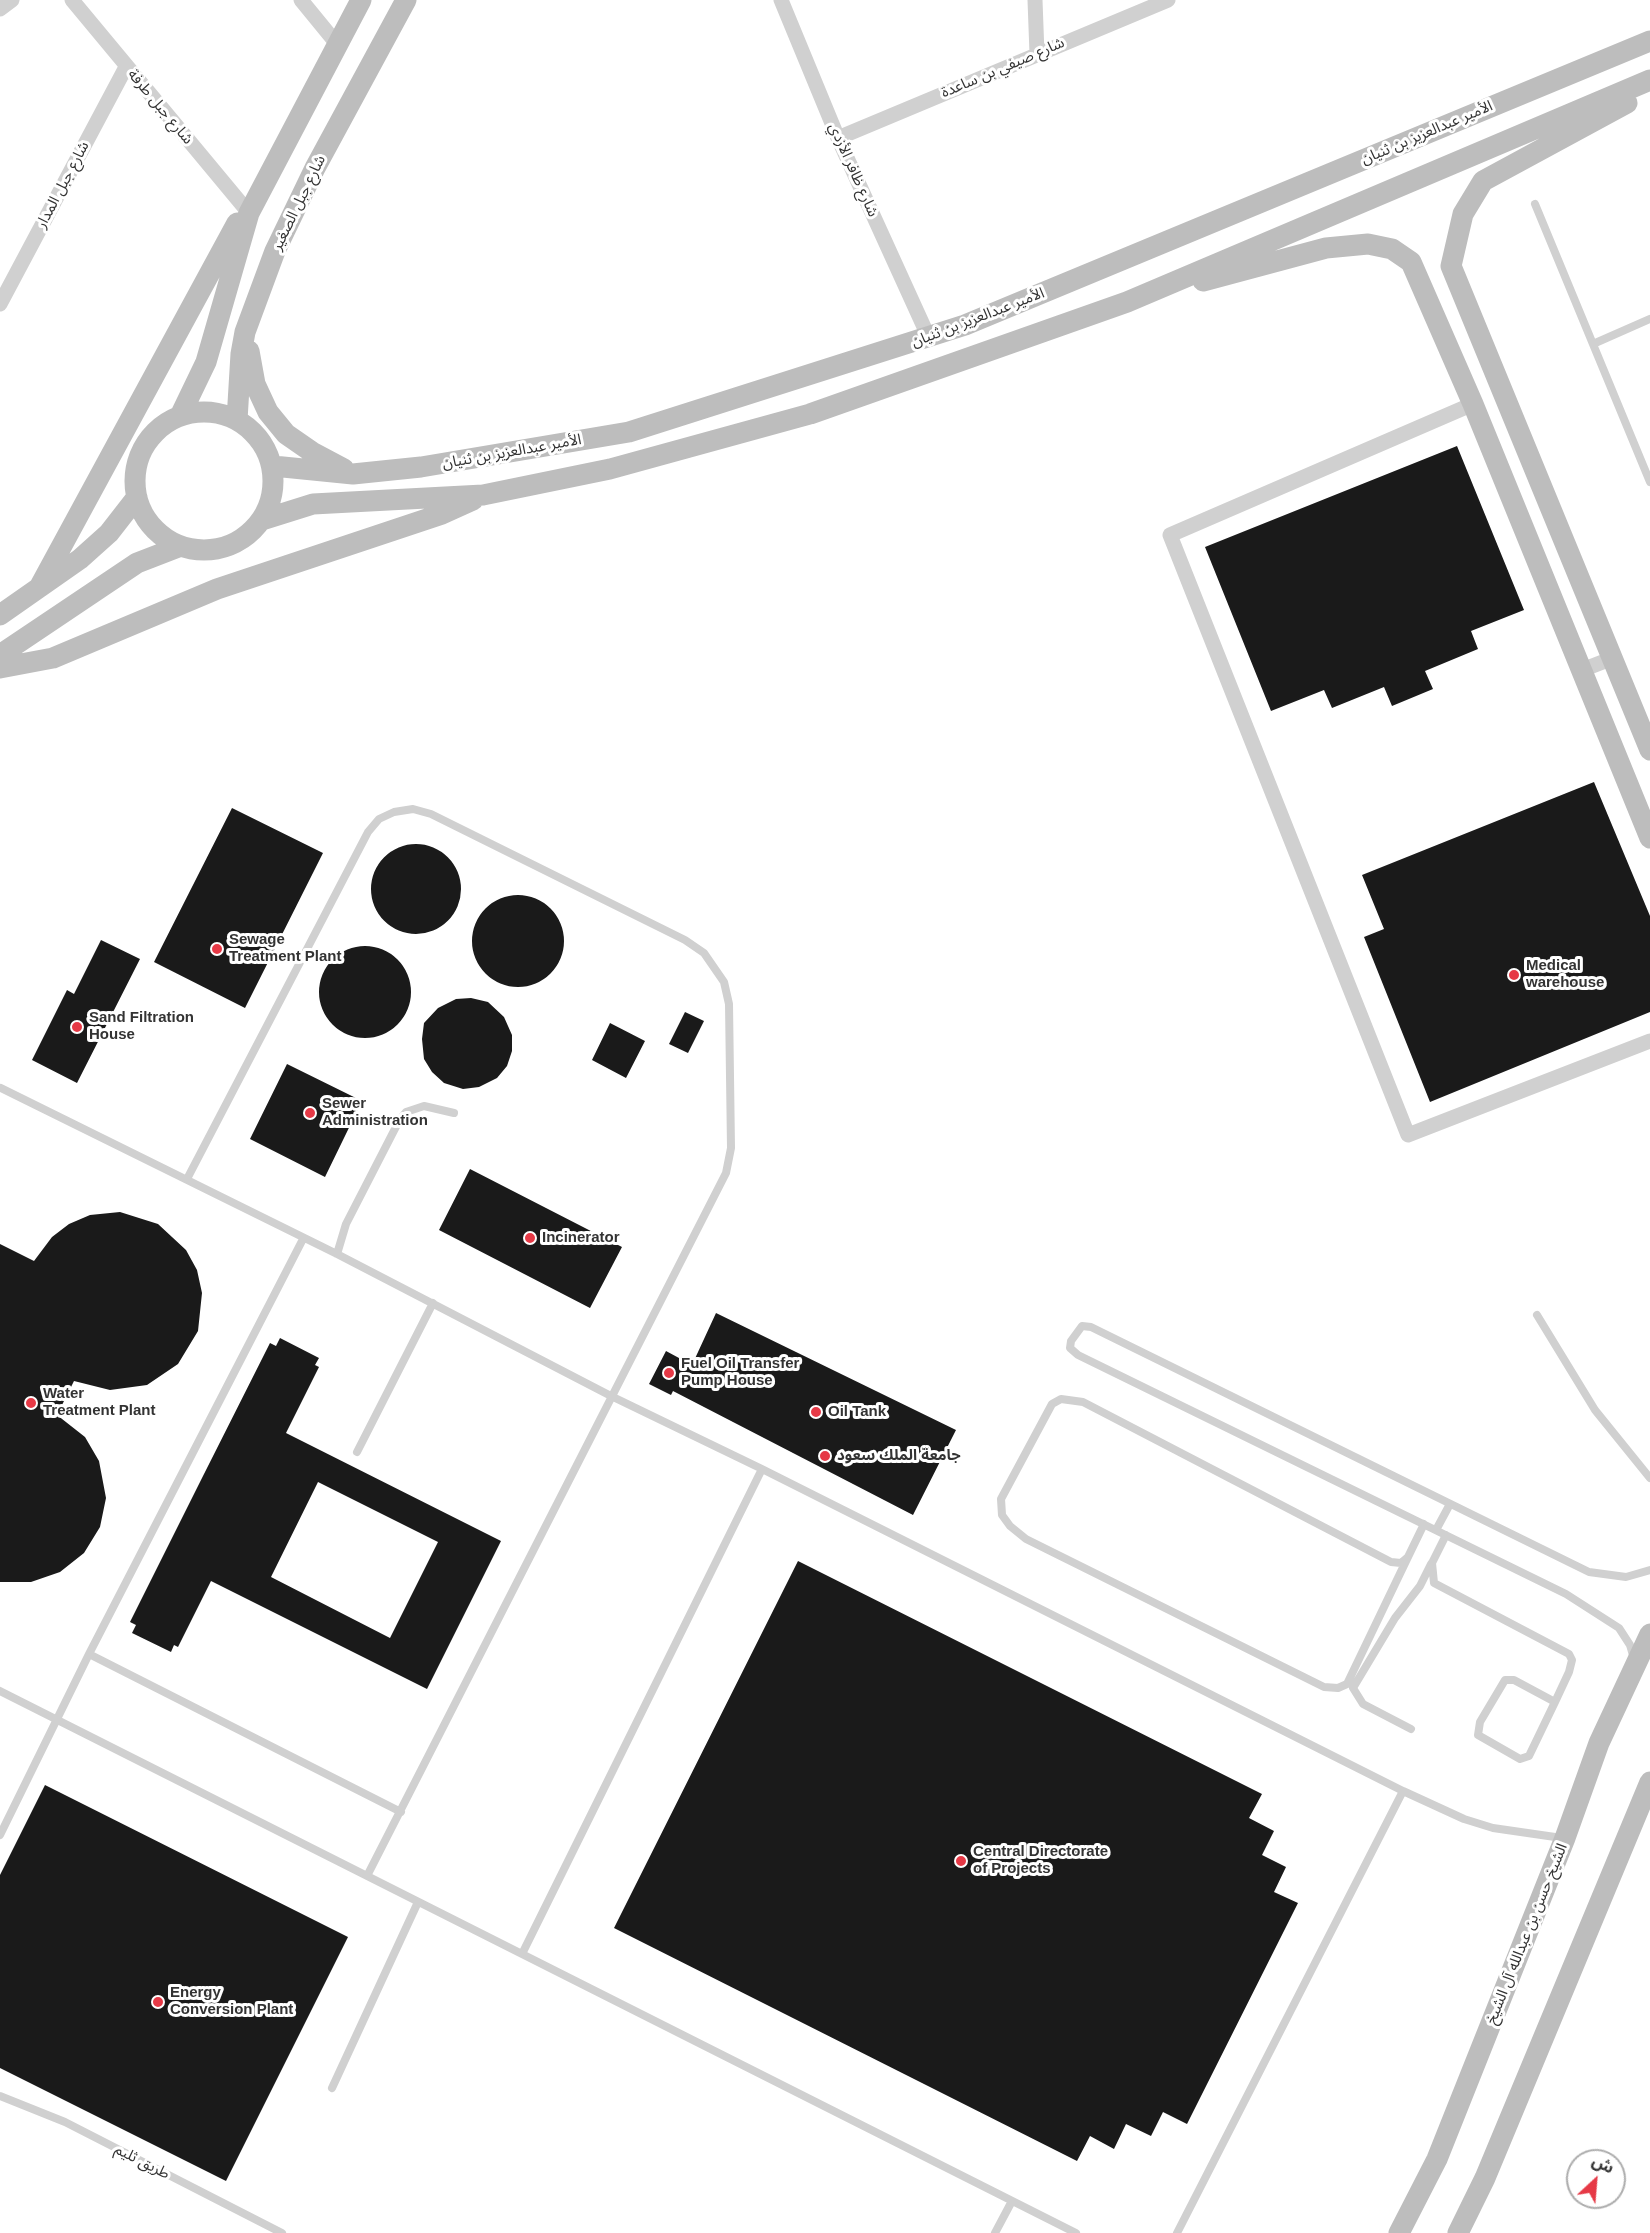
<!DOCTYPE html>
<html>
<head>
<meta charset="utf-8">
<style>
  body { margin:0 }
  #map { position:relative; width:1650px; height:2233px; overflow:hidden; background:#fff; font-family:Arial,"Noto Sans Arabic",sans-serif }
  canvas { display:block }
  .north { position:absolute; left:1566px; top:2149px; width:60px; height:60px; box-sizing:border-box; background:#fff; border:2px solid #adadad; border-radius:50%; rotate:26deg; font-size:16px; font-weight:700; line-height:24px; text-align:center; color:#333 }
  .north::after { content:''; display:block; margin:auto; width:21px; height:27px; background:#e63946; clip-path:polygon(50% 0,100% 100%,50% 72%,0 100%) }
</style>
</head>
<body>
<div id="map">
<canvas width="1650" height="2233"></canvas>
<div class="north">ش</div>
</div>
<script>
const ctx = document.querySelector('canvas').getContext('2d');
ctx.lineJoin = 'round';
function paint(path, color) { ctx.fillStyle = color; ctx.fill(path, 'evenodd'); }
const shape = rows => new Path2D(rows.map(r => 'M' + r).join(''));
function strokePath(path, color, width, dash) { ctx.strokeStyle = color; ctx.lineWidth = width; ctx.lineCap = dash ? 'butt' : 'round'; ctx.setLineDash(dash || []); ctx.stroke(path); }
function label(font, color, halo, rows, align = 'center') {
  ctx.font = font + ' Arial,"Noto Sans Arabic",sans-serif'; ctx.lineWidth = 6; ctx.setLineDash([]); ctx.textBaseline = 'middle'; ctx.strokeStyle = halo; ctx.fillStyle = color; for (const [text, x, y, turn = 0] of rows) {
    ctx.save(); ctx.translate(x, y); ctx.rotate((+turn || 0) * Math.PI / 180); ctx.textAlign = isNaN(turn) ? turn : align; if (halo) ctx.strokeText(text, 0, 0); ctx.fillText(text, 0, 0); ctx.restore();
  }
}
const building = shape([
  [1457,446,1524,610,1471,631,1478,649,1425,671,1433,689,1392,706,1384,687,1332,708,1324,690,1271,711,1205,547],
  [1594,782,1650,916,1650,1012,1430,1102,1364,937,1384,929,1362,875],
  [232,808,323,853,245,1008,154,962],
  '371 889a45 45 0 1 1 90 0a45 45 0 1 1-90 0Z',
  '472 941a46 46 0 1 1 92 0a46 46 0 1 1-92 0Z',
  [101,940,140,959,77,1083,32,1060,67,990,74,994],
  '319 992a46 46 0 1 1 92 0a46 46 0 1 1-92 0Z',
  [471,998,488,1002,504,1017,512,1035,512,1051,507,1066,497,1078,479,1087,463,1089,444,1083,432,1072,424,1059,422,1039,424,1023,438,1008,456,999],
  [685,1012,704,1021,688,1053,669,1044],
  [610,1023,645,1041,626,1078,592,1060],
  [287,1064,362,1101,325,1177,250,1139],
  [470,1169,622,1247,590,1308,439,1230],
  [120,1212,158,1224,186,1250,197,1270,202,1293,198,1331,178,1364,147,1385,110,1390,74,1381,57,1415,85,1437,99,1461,106,1498,100,1527,84,1553,60,1572,31,1582,0,1582,0,1244,34,1261,52,1237,69,1224,90,1215],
  [716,1313,956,1430,913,1515,673,1391,671,1395,649,1384,666,1351,692,1365],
  [280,1338,319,1358,315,1365,319,1367,286,1433,501,1541,427,1689,211,1581,178,1647,174,1645,171,1652,132,1633,136,1625,130,1622,204,1474,270,1343,276,1346],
  [318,1482,438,1542,390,1638,271,1577],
  [798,1561,1262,1794,1249,1818,1274,1831,1262,1855,1286,1867,1274,1892,1298,1903,1187,2124,1163,2112,1151,2136,1126,2124,1114,2149,1090,2136,1077,2161,614,1928],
  [45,1785,348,1937,226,2181,0,2068,0,1875]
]);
const lane = shape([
  [1535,204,1650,482],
  [1593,344,1650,319],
  [1,1088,337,1254,611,1396,762,1469,1403,1791,1464,1819,1493,1828,1562,1838],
  [187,1179,368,832,379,819,394,812,413,809,431,814,685,940,704,953,724,982,729,1004,731,1148,726,1173,367,1876],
  [337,1254,346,1224,400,1119,406,1112,424,1106,454,1113],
  [1537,1315,1595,1410,1650,1478],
  [357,1452,433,1303],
  [1436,1530,1450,1504],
  [1446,1535,1432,1563,1434,1583,1569,1654,1572,1660,1569,1672,1555,1702,1529,1756,1520,1759,1478,1735,1480,1722,1505,1680,1514,1680,1555,1702],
  [1408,1557,1401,1563,1391,1562,1083,1402,1061,1399,1052,1404,1001,1499,1002,1515,1010,1526,1026,1539,1324,1687,1338,1688,1347,1684,1408,1557,1424,1524],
  [89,1654,401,1812],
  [1634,1659,1630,1645,1619,1628,1566,1594,1078,1355,1070,1348,1071,1341,1082,1326,1091,1327,1589,1572,1626,1577,1650,1570],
  [0,1691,1076,2233],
  [1411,1729,1363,1704,1353,1688,1395,1618,1420,1586,1431,1564],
  [0,1835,89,1654,303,1239],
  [522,1954,762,1469],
  [332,2088,418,1902],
  [0,2096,65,2122,282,2233],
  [995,2233,1012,2201],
  [1177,2233,1403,1791]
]);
const street = shape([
  [72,0,249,213],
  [301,0,337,44],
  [781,0,838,138,929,338],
  [1035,0,1037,54],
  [0,9,12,0],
  [838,138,1168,0],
  [0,304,126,67],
  [1473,404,1170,535,1408,1135,1650,1041],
  [1582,670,1613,658]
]);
const secondary = shape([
  [1627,103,1483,181,1463,214,1451,266,1650,750],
  [1203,281,1326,248,1368,244,1392,249,1411,262,1473,404,1650,838],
  [249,351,255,384,268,412,286,434,312,452,344,469],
  '135 481a69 69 0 1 1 138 0a69 69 0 1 1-138 0Z',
  [180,416,206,362,249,213,361,0],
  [237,420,241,354,245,332,275,251,315,168,406,0],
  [273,466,353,474,421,467,629,432,965,325,1650,41],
  [262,520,313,504,483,495,610,469,810,414,1127,302,1650,80],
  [40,586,237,223],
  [0,615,80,559,109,533,137,497],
  [0,655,137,563,181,546],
  [0,668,53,658,217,589,442,514,473,500],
  [1399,2233,1437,2159,1565,1838,1599,1743,1650,1634],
  [1458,2233,1485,2178,1650,1782]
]);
const markers = [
  [217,949,6,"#e63946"],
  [1514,975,6,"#e63946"],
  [77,1027,6,"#e63946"],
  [310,1113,6,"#e63946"],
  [530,1238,6,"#e63946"],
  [669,1373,6,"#e63946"],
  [31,1403,6,"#e63946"],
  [816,1412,6,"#e63946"],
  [825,1456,6,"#e63946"],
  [961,1861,6,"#e63946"],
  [158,2002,6,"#e63946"]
];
const streetNames = [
  ["شارع صيفي بن ساعدة",1003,68,-23],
  ["شارع جبل طرفة",160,107,50],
  ["الأمير عبدالعزيز بن ثنيان",1427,133,-23],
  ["شارع ظافر الأزدي",853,170,66],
  ["شارع جبل المدار",63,185,-62],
  ["شارع جبل الصغير",299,203,-64],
  ["الأمير عبدالعزيز بن ثنيان",978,318,-21],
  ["الأمير عبدالعزيز بن ثنيان",512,452,-10],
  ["الشيخ حسن بن عبدالله آل الشيخ",1527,1934,-68],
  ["طريق ثليم",142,2162,27]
];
const poiNames = [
  ["Sewage",229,940],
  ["Treatment Plant",229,957],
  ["Medical",1526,966],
  ["warehouse",1526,983],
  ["Sand Filtration",89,1018],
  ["House",89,1035],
  ["Sewer",322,1104],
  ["Administration",322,1121],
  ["Incinerator",542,1238],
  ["Fuel Oil Transfer",681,1364],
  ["Pump House",681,1381],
  ["Water",43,1394],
  ["Treatment Plant",43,1411],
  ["Oil Tank",828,1412],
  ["جامعة الملك سعود",837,1456],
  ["Central Directorate",973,1852],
  ["of Projects",973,1869],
  ["Energy",170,1993],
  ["Conversion Plant",170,2010]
];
paint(building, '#1a1a1a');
strokePath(lane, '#d0d0d0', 8);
strokePath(street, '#d0d0d0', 15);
strokePath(secondary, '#bdbdbd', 21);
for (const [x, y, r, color] of markers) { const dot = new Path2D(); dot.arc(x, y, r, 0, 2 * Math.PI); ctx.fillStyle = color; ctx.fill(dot); strokePath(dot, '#fff', 2); }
label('15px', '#333', '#fff', streetNames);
label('bold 15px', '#333', '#fff', poiNames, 'left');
</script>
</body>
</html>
